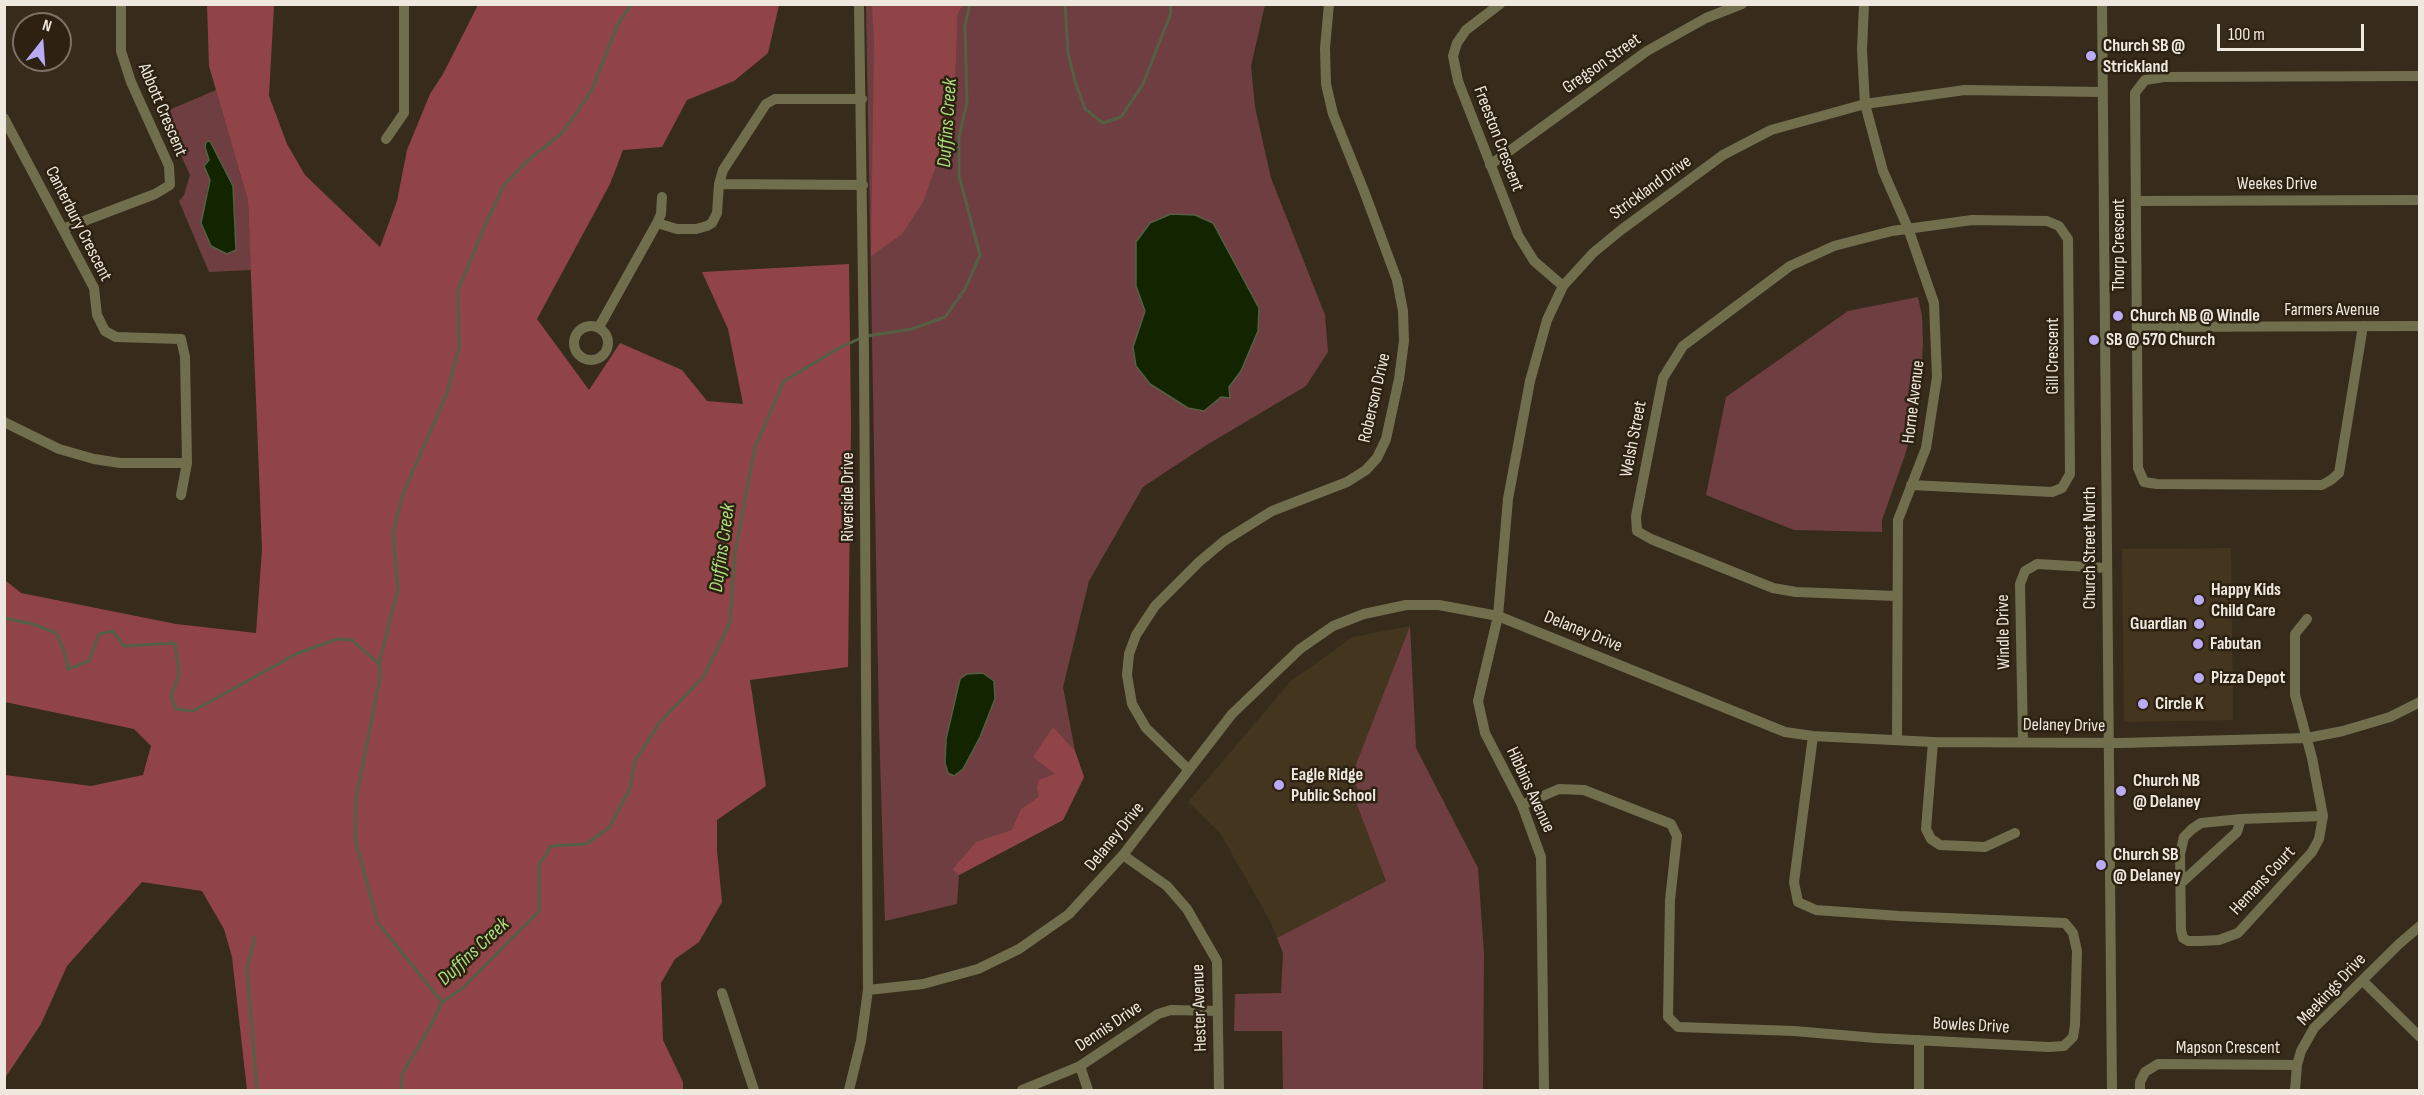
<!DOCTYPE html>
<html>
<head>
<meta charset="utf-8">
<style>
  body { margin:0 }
  #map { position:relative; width:2424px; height:1095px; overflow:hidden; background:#372c1c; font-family:"Sofia Sans Condensed",sans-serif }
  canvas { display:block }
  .frame { position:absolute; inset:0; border:6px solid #efe8de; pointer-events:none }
  .north { position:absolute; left:12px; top:12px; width:60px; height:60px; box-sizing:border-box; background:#2d2212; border:2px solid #7b7164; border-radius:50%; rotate:17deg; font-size:16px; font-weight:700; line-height:24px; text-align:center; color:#efe8de }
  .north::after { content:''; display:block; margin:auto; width:21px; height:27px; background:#bbaaf6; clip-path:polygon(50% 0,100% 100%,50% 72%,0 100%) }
  .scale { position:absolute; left:2217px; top:24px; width:147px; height:27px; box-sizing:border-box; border:3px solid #efe8de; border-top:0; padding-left:8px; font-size:18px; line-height:21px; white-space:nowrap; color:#efe8de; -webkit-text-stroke:4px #2d2212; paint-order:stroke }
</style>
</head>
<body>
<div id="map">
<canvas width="2424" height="1095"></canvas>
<div class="frame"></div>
<div class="north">N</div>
<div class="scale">100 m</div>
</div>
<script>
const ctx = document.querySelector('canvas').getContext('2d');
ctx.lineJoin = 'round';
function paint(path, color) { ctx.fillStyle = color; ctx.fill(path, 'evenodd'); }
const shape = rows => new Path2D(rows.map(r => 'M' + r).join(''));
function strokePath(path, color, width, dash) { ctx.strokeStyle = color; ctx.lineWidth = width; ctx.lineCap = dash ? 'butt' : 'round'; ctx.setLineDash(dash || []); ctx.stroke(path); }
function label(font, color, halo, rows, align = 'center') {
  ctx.font = font + ' "Sofia Sans Condensed",sans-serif'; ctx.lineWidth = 5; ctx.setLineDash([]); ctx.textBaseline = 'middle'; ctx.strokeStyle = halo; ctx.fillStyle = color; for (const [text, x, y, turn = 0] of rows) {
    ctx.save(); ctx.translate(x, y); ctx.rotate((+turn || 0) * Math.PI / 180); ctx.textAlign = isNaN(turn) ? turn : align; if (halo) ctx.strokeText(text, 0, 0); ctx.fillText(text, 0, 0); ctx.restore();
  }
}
const built = shape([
  [2231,548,2233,720,2124,722,2122,549],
  [1410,626,1351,777,1360,794,1357,805,1386,881,1277,938,1269,919,1220,833,1188,802,1291,681,1353,637]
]);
const green = shape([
  [866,5,1265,5,1251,66,1255,107,1271,178,1325,315,1328,352,1306,386,1205,446,1143,487,1089,581,1063,687,1075,751,1084,777,1063,820,959,875,957,904,885,921,879,725],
  [216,90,248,201,251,270,209,272,179,201,184,195,190,175,162,113],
  [209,160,227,254,206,193,210,180,204,166],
  [1918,297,1922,316,1923,343,1920,400,1905,455,1882,520,1882,532,1794,530,1706,495,1726,397,1848,311],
  [1410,626,1416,748,1478,868,1484,954,1483,1090,1283,1090,1282,1031,1234,1031,1235,994,1281,993,1283,953,1277,938,1386,881,1357,805,1360,793,1351,777]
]);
const forest = shape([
  [207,5,274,5,269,96,287,144,305,175,380,247,397,201,407,150,430,94,443,74,478,5,779,5,768,53,734,81,687,100,662,147,623,150,610,184,537,319,589,390,620,343,682,370,707,401,743,404,728,329,702,272,849,264,851,425,848,667,750,680,766,786,717,820,717,850,722,902,699,942,675,959,661,983,663,1040,683,1082,683,1090,247,1090,232,957,224,929,202,891,142,882,67,966,41,1024,5,1078,5,775,91,786,143,775,151,746,134,729,5,702,5,580,21,593,176,624,256,633,262,549,248,201,209,66],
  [872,5,962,5,957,16,956,59,952,121,923,202,902,234,871,256,874,42],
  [1053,727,1075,751,1084,777,1063,820,959,875,953,869,976,842,1012,830,1021,809,1039,797,1037,788,1039,780,1055,774,1033,757]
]);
const water = shape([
  [210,141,233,186,236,250,227,254,211,246,201,223,210,180,204,166,209,160,205,147,206,142,210,141],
  [1171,214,1195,215,1213,223,1259,308,1258,331,1241,371,1229,387,1230,398,1221,397,1204,411,1188,408,1150,384,1136,366,1133,347,1145,311,1136,286,1136,242,1150,223,1171,214],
  [983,673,994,681,995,699,980,737,963,769,954,776,948,773,945,763,946,739,960,679,967,674,983,673]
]);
const stream = shape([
  [1065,4,1068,53,1075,81,1085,109,1103,123,1121,117,1143,84,1171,13,1170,4],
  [867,336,912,329,945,317,965,289,980,255,959,176,959,137,967,102,965,25,970,4],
  [4,618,33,624,56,633,64,650,68,669,89,661,99,634,113,631,124,646,175,643,179,674,171,696,176,709,193,711,296,654,337,639,352,640,379,664],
  [255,937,247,968,257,1090],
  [442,1002,378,923,355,839,356,799,380,677,379,664,398,589,393,533,403,494,447,393,459,347,458,290,487,221,504,185,526,162,562,133,591,92,616,28,631,4],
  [401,1090,402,1074,430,1027,442,1002,463,988,539,911,539,865,551,846,586,844,609,828,630,788,635,761,660,722,704,676,730,622,735,552,755,447,784,381,839,348,861,338]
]);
const minor = shape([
  [1500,4,1466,30,1457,43,1453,56,1458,81,1518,235,1534,261,1563,286],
  [1864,4,1862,50,1865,104,1883,171,1908,228,1934,303,1937,377,1926,448,1898,520,1897,740],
  [2102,4,2112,1090],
  [4,118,94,288,97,315,105,331,116,337,181,339,185,357,187,463,181,495],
  [386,139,404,113,404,4],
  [1490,165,1647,51,1706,18,1742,4],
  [719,184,863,185],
  [2136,201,2420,200],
  [657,223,661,214,662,197],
  [63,229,155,194,170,185,169,166,131,82,121,51,121,4],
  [2363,326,2339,473,2331,480,2322,485,2157,484,2144,482,2138,468,2135,93,2145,80,2164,77,2420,76],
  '574 343a17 17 0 1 1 34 0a17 17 0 1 1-34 0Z',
  [599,327,657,223,677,229,696,229,707,226,712,223,717,213,719,184,723,170,766,104,775,99,862,99],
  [2137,327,2420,326],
  [4,422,59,449,94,459,120,463,187,463],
  [1896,596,1796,592,1773,588,1651,539,1637,531,1636,516,1663,378,1683,346,1790,266,1834,246,1892,231,1972,220,2047,221,2059,226,2068,239,2070,474,2062,488,2052,492,1911,485],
  [2307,619,2295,634,2295,695,2312,758,2323,816,2319,839,2312,852,2238,933,2219,940,2200,941,2188,941,2183,938,2181,930,2180,854,2184,837,2192,829,2201,823,2241,819,2323,816],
  [2023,741,2020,584,2025,571,2037,564,2106,568],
  [1933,742,1926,829,1931,839,1940,845,1985,847,2015,833],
  [1188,769,1146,728,1132,704,1127,675,1129,654,1136,635,1155,606,1199,562,1224,541,1272,511,1347,482,1366,470,1377,458,1386,439,1399,379,1404,341,1403,311,1397,280,1364,191,1333,114,1326,84,1325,48,1329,4],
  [1522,805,1559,789,1584,790,1671,824,1677,836,1670,900,1668,1017,1678,1027,1794,1031,1876,1038,2049,1047,2064,1046,2073,1037,2075,1025,2077,951,2073,933,2065,923,1899,916,1816,910,1798,902,1794,882,1813,736],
  [1123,855,1167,886,1187,909,1217,961,1219,1090],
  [2180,884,2237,832,2241,819],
  [2363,981,2420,1037],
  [868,990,923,984,978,969,1019,949,1069,914,1123,855,1232,714,1300,649,1333,626,1364,614,1406,605,1439,605,1498,616,1785,732,1813,736,1933,742,2120,743,2307,738,2343,731,2390,717,2420,702],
  [722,993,754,1090],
  [1919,1040,1919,1090],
  [1080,1066,1088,1090],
  [849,1090,861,1041,868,990,864,357,859,4],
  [1022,1090,1080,1066,1158,1014,1171,1010,1218,1011],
  [1544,1090,1541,857,1522,805,1485,733,1478,701,1498,616,1508,499,1530,381,1547,320,1563,286,1593,253,1621,230,1723,155,1771,130,1865,104,1965,90,2102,92],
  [2140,1090,2140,1082,2145,1072,2158,1064,2297,1065],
  [2295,1090,2297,1065,2301,1051,2314,1028,2399,944,2420,926]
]);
const markers = [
  [2091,56,6,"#bbaaf6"],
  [2118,316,6,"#bbaaf6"],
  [2094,340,6,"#bbaaf6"],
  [2199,600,6,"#bbaaf6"],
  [2199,624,6,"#bbaaf6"],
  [2198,644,6,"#bbaaf6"],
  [2199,678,6,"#bbaaf6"],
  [2143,704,6,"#bbaaf6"],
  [1279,785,6,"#bbaaf6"],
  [2121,791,6,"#bbaaf6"],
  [2101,865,6,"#bbaaf6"]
];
const poiNames = [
  ["Church SB @",2103,46],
  ["Strickland",2103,67],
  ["Church NB @ Windle",2130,316],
  ["SB @ 570 Church",2106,340],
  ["Happy Kids",2211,590],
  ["Child Care",2211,611],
  ["Guardian",2187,624,"right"],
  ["Fabutan",2210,644],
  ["Pizza Depot",2211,678],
  ["Circle K",2155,704],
  ["Eagle Ridge",1291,775],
  ["Public School",1291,796],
  ["Church NB",2133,781],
  ["@ Delaney",2133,802],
  ["Church SB",2113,855],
  ["@ Delaney",2113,876]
];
const streetNames = [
  ["Gregson Street",1602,64,-35],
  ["Abbott Crescent",162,110,67],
  ["Freeston Crescent",1498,139,69],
  ["Weekes Drive",2277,184],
  ["Strickland Drive",1651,188,-36],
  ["Canterbury Crescent",78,224,63],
  ["Thorp Crescent",2119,245,-90],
  ["Farmers Avenue",2332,310],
  ["Gill Crescent",2053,356,-90],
  ["Roberson Drive",1375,398,-77],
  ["Horne Avenue",1914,402,-83],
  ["Welsh Street",1634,439,-79],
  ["Riverside Drive",848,497,-90],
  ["Church Street North",2090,548,-90],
  ["Delaney Drive",1583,632,22],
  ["Windle Drive",2004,632,-91],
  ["Delaney Drive",2064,726,1],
  ["Hibbins Avenue",1530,790,65],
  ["Delaney Drive",1115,837,-51],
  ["Hemans Court",2263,881,-47],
  ["Meekings Drive",2332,990,-47],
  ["Hester Avenue",1200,1008,-92],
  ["Bowles Drive",1971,1026,3],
  ["Dennis Drive",1109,1027,-34],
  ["Mapson Crescent",2228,1048]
];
const waterNames = [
  ["Duffins Creek",948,123,-86],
  ["Duffins Creek",723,548,-82],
  ["Duffins Creek",474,952,-43]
];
paint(built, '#44351f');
paint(green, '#6f3e40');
paint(forest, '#914448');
paint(water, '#132401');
strokePath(water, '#555f43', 1.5);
strokePath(stream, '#555f43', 3);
strokePath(minor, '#716e4e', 10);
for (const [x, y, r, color] of markers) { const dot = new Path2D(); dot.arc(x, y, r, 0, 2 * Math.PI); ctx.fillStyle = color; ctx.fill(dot); strokePath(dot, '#2d2212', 2); }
label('bold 18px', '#efe8de', '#2d2212', poiNames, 'left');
label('18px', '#efe8de', '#2d2212', streetNames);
label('italic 20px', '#abdc7d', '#2d2212', waterNames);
</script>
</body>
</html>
